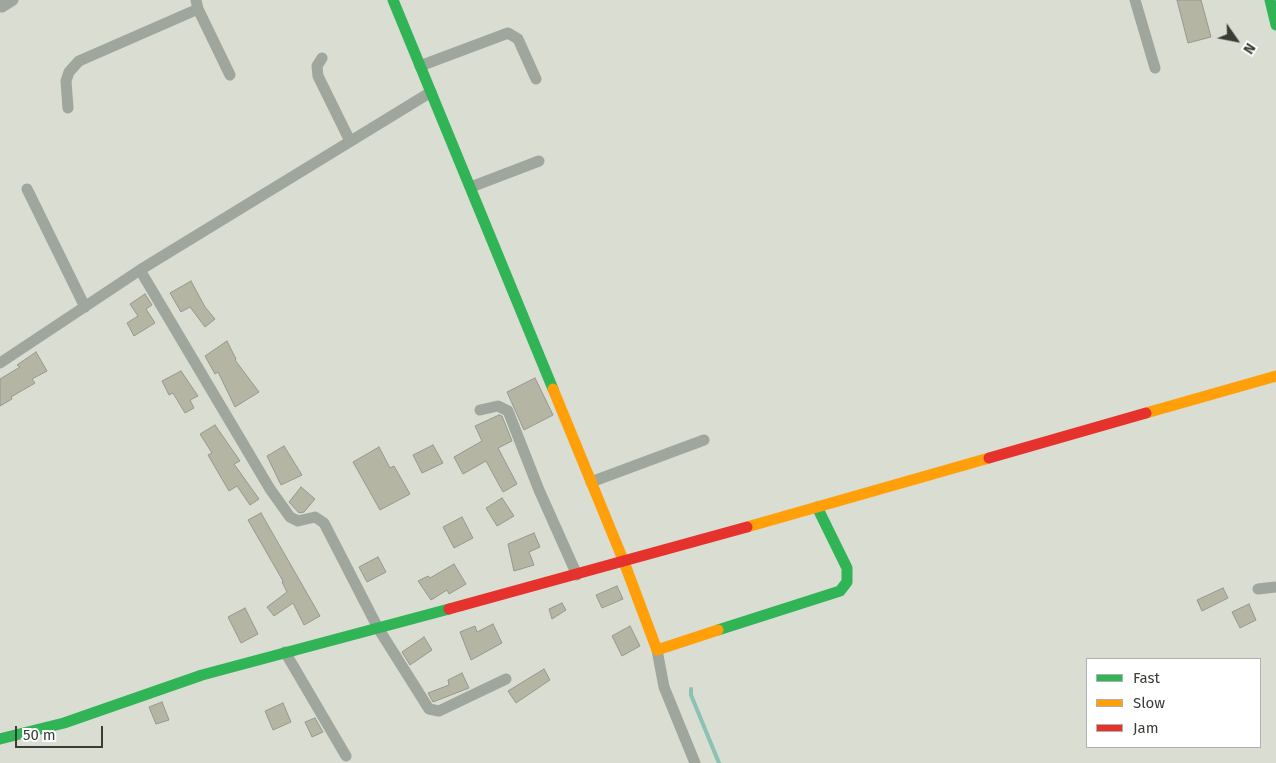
<!DOCTYPE html>
<html>
<head>
<meta charset="utf-8">
<style>
  body { margin:0 }
  #map { position:relative; width:1276px; height:763px; overflow:hidden; background:#d9ddd2; font-family:"Fira Sans",sans-serif }
  canvas { display:block }
  .legend { position:absolute; left:1086px; top:658px; width:175px; height:90px; box-sizing:border-box; background:#fff; border:1px solid #b0b1af; margin:0; padding:6px 9px; list-style:none; font-size:15px; color:#3a3d36 }
  .legend li { display:flex; align-items:center; gap:10px; height:25px }
  .legend b { width:25px; border:1px solid #b0b1af }
  .north { position:absolute; left:1211px; top:15px; width:50px; height:50px; -webkit-text-stroke:4px #fff; paint-order:stroke; rotate:123deg; font-size:14px; font-weight:700; line-height:20px; text-align:center; color:#3a3d36 }
  .north::after { content:''; display:block; margin:auto; width:18px; height:22px; background:#3a3d36; clip-path:polygon(50% 0,100% 100%,50% 72%,0 100%) }
  .scale { position:absolute; left:15px; top:726px; width:88px; height:22px; box-sizing:border-box; border:2px solid #3a3d36; border-top:0; padding-left:6px; font-size:15px; line-height:18px; white-space:nowrap; color:#3a3d36; -webkit-text-stroke:4px #fff; paint-order:stroke }
</style>
</head>
<body>
<div id="map">
<canvas width="1276" height="763"></canvas>
<ul class="legend">
<li><b style="height:6px;background:#30b455"></b>Fast</li>
<li><b style="height:6px;background:#ff9f0a"></b>Slow</li>
<li><b style="height:6px;background:#e5322d"></b>Jam</li>
</ul>
<div class="north">N</div>
<div class="scale">50 m</div>
</div>
<script>
const ctx = document.querySelector('canvas').getContext('2d');
ctx.lineJoin = 'round';
const shape = rows => new Path2D(rows.map(r => 'M' + r).join(''));
function strokePath(path, color, width, dash) { ctx.strokeStyle = color; ctx.lineWidth = width; ctx.lineCap = dash ? 'butt' : 'round'; ctx.setLineDash(dash || []); ctx.stroke(path); }
function paint(path, color) { ctx.fillStyle = color; ctx.fill(path, 'evenodd'); }
const stream = shape([
  [691,689,691,695,719,763]
]);
const building = shape([
  [1177,0,1201,0,1211,37,1188,43,1177,0],
  [191,281,205,307,215,319,205,327,190,307,181,312,170,293,191,281],
  [145,294,152,305,146,309,155,323,134,336,127,323,138,316,130,304,145,294],
  [227,341,236,359,235,360,259,392,235,407,218,372,215,374,205,356,227,341],
  [36,352,47,371,32,379,35,383,11,397,12,399,0,406,0,379,20,367,17,365,36,352],
  [181,371,198,396,190,400,194,408,185,413,173,393,169,395,162,381,181,371],
  [535,378,553,415,524,430,507,392,535,378],
  [499,415,502,416,512,441,498,448,517,484,503,492,486,461,463,474,454,457,482,441,475,426,499,415],
  [215,425,240,461,234,464,259,499,250,505,237,486,229,491,208,455,212,453,200,434,215,425],
  [433,445,443,463,422,473,413,455,433,445],
  [284,446,302,475,281,485,267,456,284,446],
  [379,447,390,468,394,466,410,494,380,510,353,462,379,447],
  [301,487,315,499,304,512,299,513,289,502,301,487],
  [502,498,514,516,497,526,486,508,502,498],
  [261,513,320,616,304,625,293,603,274,616,267,607,287,592,282,582,283,581,248,520,261,513],
  [462,517,473,538,454,548,443,527,462,517],
  [534,533,540,547,529,552,534,565,514,571,508,544,534,533],
  [378,557,386,572,367,582,359,567,378,557],
  [454,564,466,584,449,594,447,590,431,600,418,581,428,576,430,578,454,564],
  [617,586,623,599,602,608,596,595,617,586],
  [1223,588,1228,598,1202,611,1197,600,1223,588],
  [562,603,566,610,552,619,549,609,562,603],
  [1249,604,1256,620,1240,628,1232,612,1249,604],
  [245,608,258,634,241,643,228,617,245,608],
  [493,624,502,643,471,660,460,632,475,626,477,632,493,624],
  [630,626,640,646,622,656,612,636,630,626],
  [424,637,432,650,410,665,402,652,424,637],
  [544,669,550,680,516,703,508,691,544,669],
  [462,673,469,688,433,702,428,693,449,685,448,680,462,673],
  [162,702,169,720,156,724,149,707,162,702],
  [283,703,291,722,273,730,265,711,283,703],
  [315,718,323,732,312,737,305,722,315,718]
]);
const street = shape([
  [1135,0,1155,68],
  [0,4,2,7,13,0],
  [198,9,230,75],
  [322,58,317,66,318,76,350,141],
  [420,66,508,33,518,39,536,79],
  [68,108,66,81,69,72,79,61,198,9,196,0],
  [471,187,539,161],
  [27,189,85,307],
  [140,270,270,489,290,517,298,521,315,517,324,523,378,628,429,709,439,711,506,679],
  [0,363,140,270,431,92],
  [480,410,498,406,508,411,539,490,577,575],
  [591,482,704,440],
  [1258,589,1276,587],
  [657,650,664,687,695,763],
  [285,652,346,756]
]);
const fast = shape([
  [393,0,553,389],
  [1270,0,1276,25],
  [718,630,840,591,847,582,847,568,817,507],
  [0,739,64,723,202,675,449,609]
]);
const slow = shape([
  [553,389,624,562,657,650,718,630],
  [1146,413,1276,376],
  [747,527,989,458]
]);
const jam = shape([
  [989,458,1146,413],
  [449,609,747,527]
]);
strokePath(stream, '#8bc2b2', 4);
paint(building, '#b5b5a4');
strokePath(building, '#96988f', 1);
strokePath(street, '#9ea69d', 11);
strokePath(fast, '#30b455', 11);
strokePath(slow, '#ff9f0a', 11);
strokePath(jam, '#e5322d', 11);
</script>
</body>
</html>
